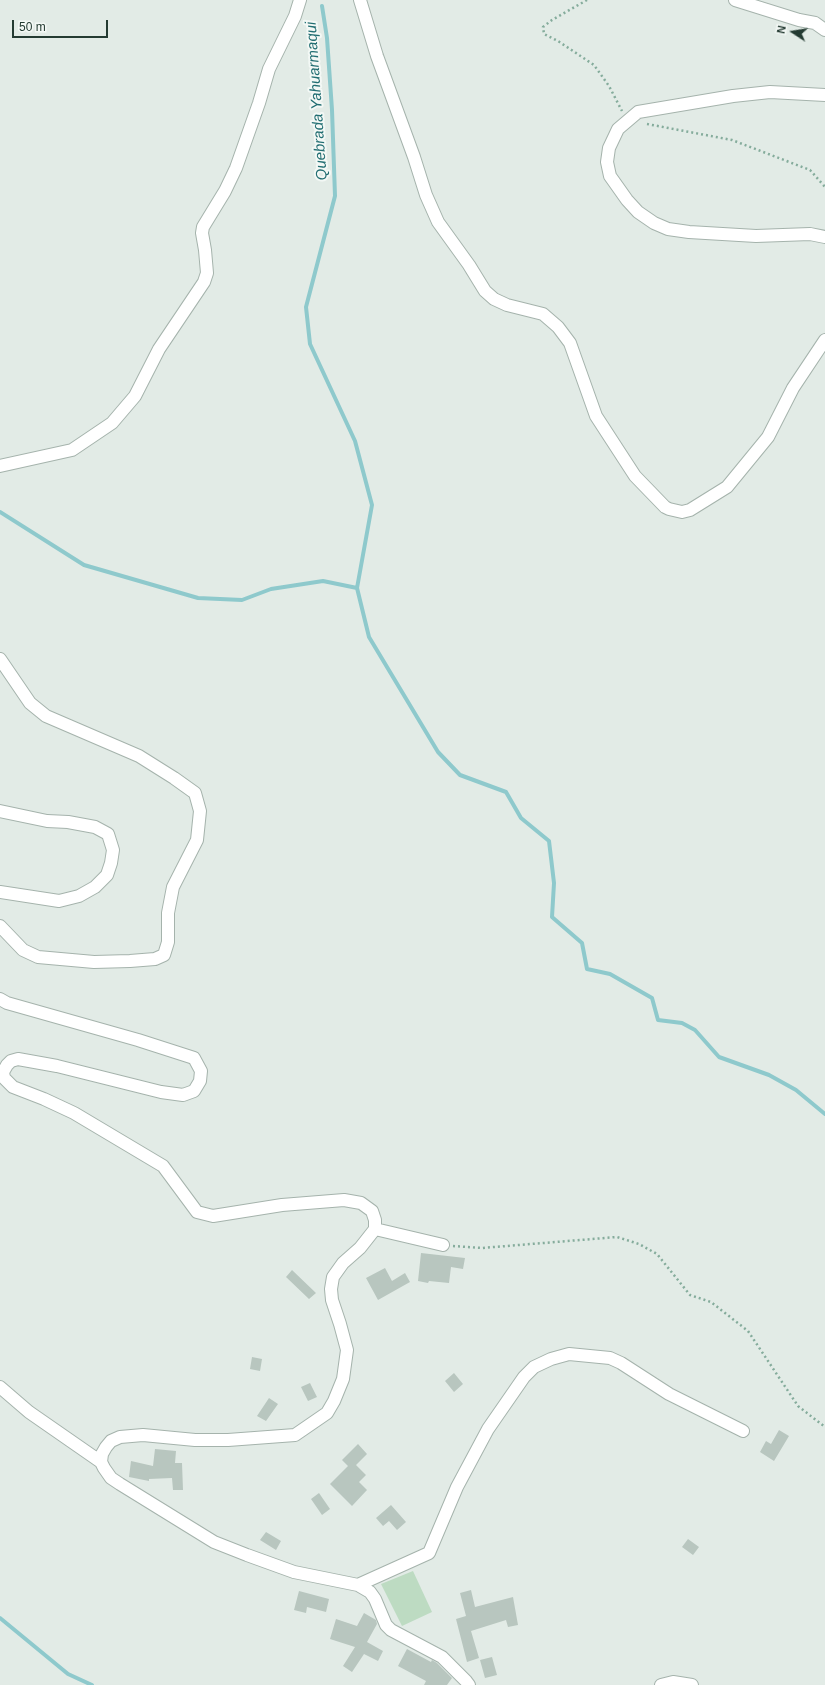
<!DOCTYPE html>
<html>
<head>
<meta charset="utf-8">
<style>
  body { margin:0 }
  #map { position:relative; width:825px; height:1685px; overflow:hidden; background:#e2ebe6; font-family:Arial,sans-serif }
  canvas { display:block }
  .north { position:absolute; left:773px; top:12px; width:40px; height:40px; -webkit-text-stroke:3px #f3f8f5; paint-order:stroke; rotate:282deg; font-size:11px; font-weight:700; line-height:16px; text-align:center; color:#243b32 }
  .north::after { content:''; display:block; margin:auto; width:14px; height:18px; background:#243b32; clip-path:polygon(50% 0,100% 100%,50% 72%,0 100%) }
  .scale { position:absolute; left:12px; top:20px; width:96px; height:18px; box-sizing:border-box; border:2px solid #243b32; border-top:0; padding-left:5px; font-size:12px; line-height:14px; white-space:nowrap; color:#243b32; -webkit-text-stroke:3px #f3f8f5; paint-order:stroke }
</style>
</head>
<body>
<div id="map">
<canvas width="825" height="1685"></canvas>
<div class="north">N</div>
<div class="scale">50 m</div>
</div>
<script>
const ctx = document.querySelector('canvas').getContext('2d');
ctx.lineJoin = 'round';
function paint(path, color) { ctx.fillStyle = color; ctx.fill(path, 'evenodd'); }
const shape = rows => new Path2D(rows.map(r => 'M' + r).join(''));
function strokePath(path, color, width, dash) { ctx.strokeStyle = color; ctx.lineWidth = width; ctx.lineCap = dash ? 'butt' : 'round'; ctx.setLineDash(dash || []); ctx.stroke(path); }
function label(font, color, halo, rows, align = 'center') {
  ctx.font = font + ' Arial,sans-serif'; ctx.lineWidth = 4; ctx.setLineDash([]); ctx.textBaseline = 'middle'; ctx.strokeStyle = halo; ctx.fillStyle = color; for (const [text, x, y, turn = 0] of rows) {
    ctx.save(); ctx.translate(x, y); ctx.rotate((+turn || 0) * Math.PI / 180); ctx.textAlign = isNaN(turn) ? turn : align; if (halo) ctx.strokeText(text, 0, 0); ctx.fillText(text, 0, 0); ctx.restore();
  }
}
const green = shape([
  [413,1571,432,1612,402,1626,381,1584]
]);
const stream = shape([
  [322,6,327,38,332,110,335,196,306,307,310,344,355,441,372,505,357,588,369,637,438,752,460,775,506,792,521,818,549,841,554,883,552,917,582,943,587,969,610,974,652,998,658,1020,682,1023,695,1030,719,1057,769,1075,796,1090,825,1114],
  [0,512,84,565,198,598,242,600,271,589,323,581,357,588],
  [0,1618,68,1674,92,1685]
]);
const building = shape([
  [421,1253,465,1258,463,1269,451,1267,449,1283,429,1281,428,1283,418,1281],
  [385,1268,392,1281,405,1273,410,1282,378,1300,366,1278],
  [292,1270,316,1293,309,1299,286,1277],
  [252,1357,262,1359,260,1371,250,1369],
  [454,1373,463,1384,454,1392,445,1381],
  [310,1383,317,1397,308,1401,301,1387],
  [269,1398,278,1404,266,1421,257,1416],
  [779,1430,789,1436,774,1461,760,1452,766,1441,771,1444],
  [358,1444,367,1454,356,1465,366,1475,359,1482,367,1490,352,1506,330,1484,348,1466,342,1460],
  [155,1449,176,1451,175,1463,182,1463,183,1490,173,1490,172,1478,149,1479,149,1481,129,1477,131,1461,153,1466],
  [319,1493,330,1509,322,1515,311,1499],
  [391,1505,406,1522,397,1530,389,1521,383,1526,376,1518],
  [266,1532,281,1541,276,1550,260,1540],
  [688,1539,699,1547,693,1555,682,1547],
  [471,1590,475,1607,513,1597,518,1625,508,1627,506,1620,471,1631,479,1658,467,1662,456,1619,466,1616,460,1593],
  [299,1591,329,1599,326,1612,307,1607,306,1613,294,1610],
  [364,1613,376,1620,377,1624,367,1642,383,1651,378,1661,364,1654,352,1672,343,1666,355,1647,330,1639,336,1619,357,1626],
  [407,1649,431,1662,432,1660,437,1663,452,1678,447,1685,424,1685,426,1681,398,1666],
  [492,1657,497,1675,485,1678,480,1660]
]);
const path = shape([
  [587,0,552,20,543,27,544,34,558,41,594,65,609,86,622,111],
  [647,124,732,140,810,170,825,187],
  [453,1246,482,1248,617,1237,639,1244,657,1254,690,1295,711,1302,748,1331,798,1406,825,1427]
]);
const minor = shape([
  [360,0,377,56,414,157,426,195,438,222,469,265,485,291,494,299,507,305,543,314,558,327,570,343,596,416,635,476,665,507,669,509,682,512,690,510,727,487,768,437,793,388,825,340],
  [735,0,799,20,815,23,825,30],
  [825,95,770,92,733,96,638,112,618,129,609,148,607,162,610,176,627,200,638,212,654,223,668,229,689,232,756,236,810,234,825,237],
  [0,466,72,450,112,423,135,396,159,349,204,282,207,273,205,250,202,233,203,227,225,191,236,168,259,103,269,69,295,16,300,0],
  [0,659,30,703,46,716,139,756,174,778,195,793,200,811,197,840,173,887,168,913,168,942,164,955,155,959,130,961,94,962,38,957,23,950,0,926],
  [0,811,47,821,68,822,95,827,108,834,113,850,111,863,107,875,95,887,79,896,59,901,0,892],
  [0,999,7,1003,138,1040,194,1058,201,1071,200,1081,194,1091,183,1095,161,1092,57,1066,18,1059,11,1061,7,1065,3,1072,4,1078,13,1087,44,1099,74,1113,163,1166,197,1212,213,1216,282,1205,344,1200,361,1203,372,1211,375,1220,375,1229,360,1248,343,1263,333,1277,331,1289,332,1300,340,1324,347,1350,343,1379,334,1401,327,1413,295,1435,228,1440,195,1440,143,1435,120,1437,111,1441,106,1447,102,1454,101,1462,104,1468,111,1478,120,1484,214,1542,247,1555,294,1572,358,1585,370,1592,375,1599,386,1625,391,1630,442,1657,466,1681,469,1685],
  [375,1229,443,1245],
  [0,1387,29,1412,101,1462],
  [358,1585,429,1553,457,1487,488,1429,524,1377,534,1367,551,1359,569,1354,610,1358,621,1363,669,1394,743,1431],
  [661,1685,673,1682,692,1685]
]);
const waterNames = [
  ["Quebrada Yahuarmaqui",317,101,-94]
];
paint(green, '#bddbc2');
strokePath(stream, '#8ec9cc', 4);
paint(building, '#b8c6bf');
strokePath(minor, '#a5b3ac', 14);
strokePath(path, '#85ac9c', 2.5, [2, 3]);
strokePath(minor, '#fff', 12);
label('italic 15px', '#226e72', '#f3f8f5', waterNames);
</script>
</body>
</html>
